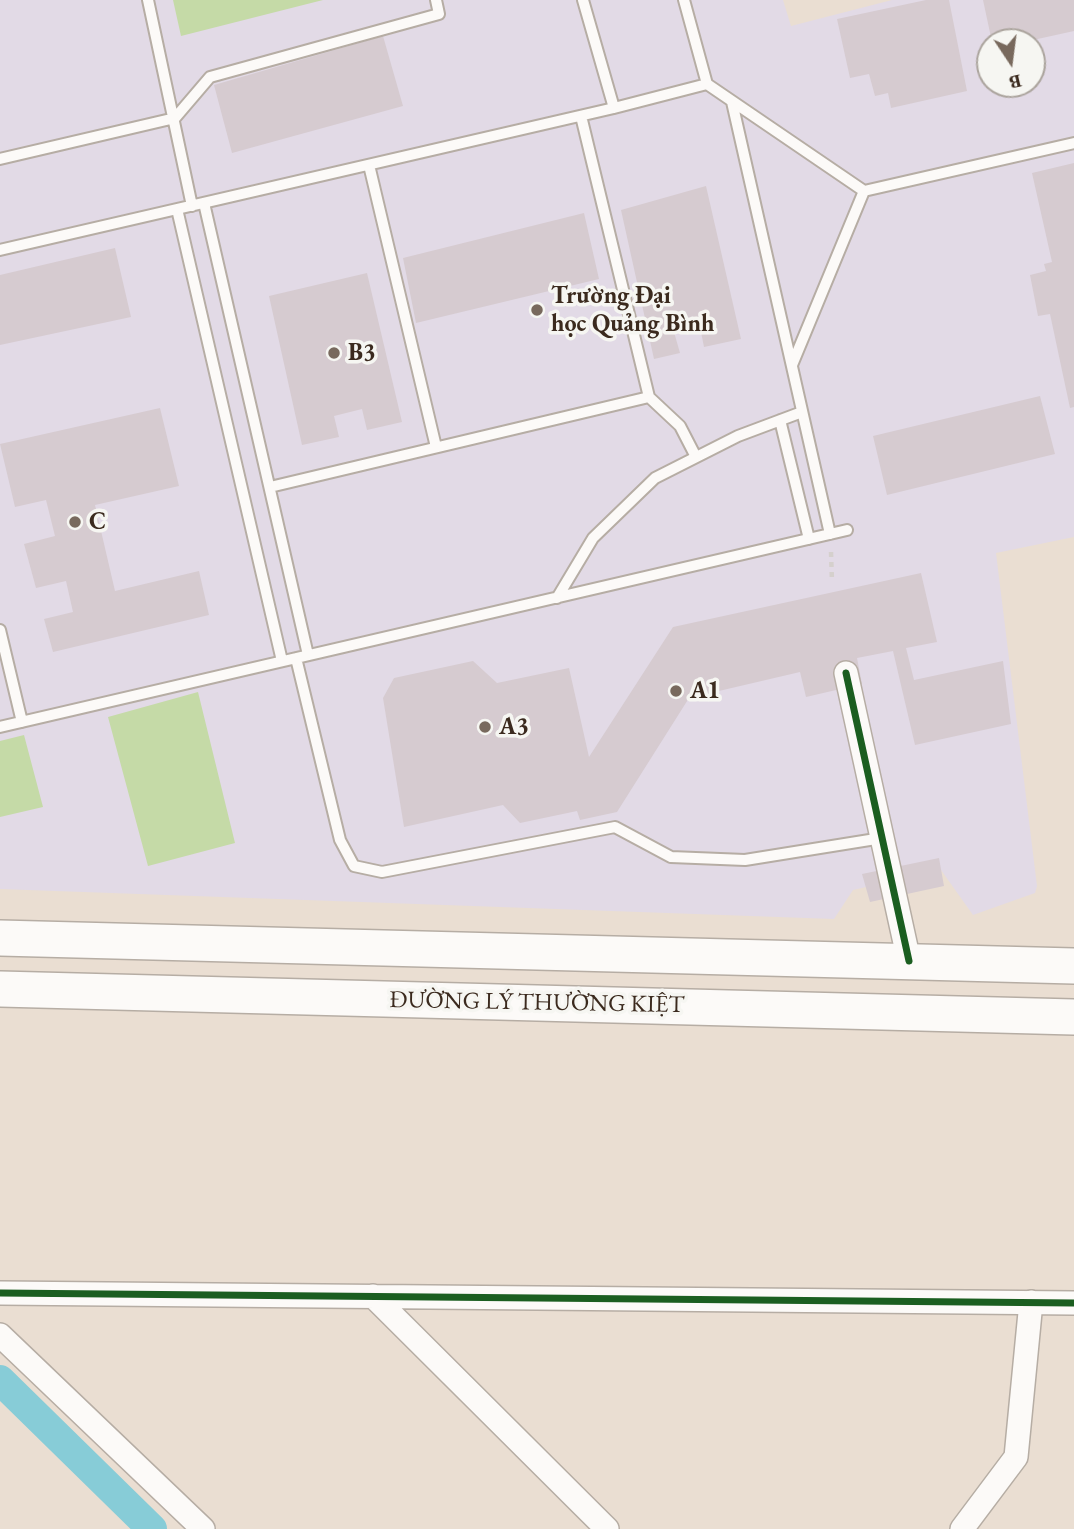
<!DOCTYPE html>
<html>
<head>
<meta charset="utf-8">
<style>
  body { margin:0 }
  #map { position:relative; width:1074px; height:1529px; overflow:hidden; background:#eaded2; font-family:"EB Garamond",serif }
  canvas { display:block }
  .north { position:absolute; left:976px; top:28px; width:70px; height:70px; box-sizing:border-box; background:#f6f6f2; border:2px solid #aba49d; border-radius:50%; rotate:167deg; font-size:19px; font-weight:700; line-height:28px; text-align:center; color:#3b2a1e }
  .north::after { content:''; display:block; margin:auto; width:24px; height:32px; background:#78695d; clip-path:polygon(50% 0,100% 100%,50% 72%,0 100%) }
</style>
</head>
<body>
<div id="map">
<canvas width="1074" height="1529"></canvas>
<div class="north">B</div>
</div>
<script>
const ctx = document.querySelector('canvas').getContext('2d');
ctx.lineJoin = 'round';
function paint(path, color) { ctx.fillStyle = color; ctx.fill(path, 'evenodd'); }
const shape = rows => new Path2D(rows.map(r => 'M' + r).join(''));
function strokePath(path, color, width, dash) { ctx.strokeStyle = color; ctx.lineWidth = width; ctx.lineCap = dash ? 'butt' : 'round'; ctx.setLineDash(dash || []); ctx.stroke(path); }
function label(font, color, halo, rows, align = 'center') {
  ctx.font = font + ' "EB Garamond",serif'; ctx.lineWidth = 7; ctx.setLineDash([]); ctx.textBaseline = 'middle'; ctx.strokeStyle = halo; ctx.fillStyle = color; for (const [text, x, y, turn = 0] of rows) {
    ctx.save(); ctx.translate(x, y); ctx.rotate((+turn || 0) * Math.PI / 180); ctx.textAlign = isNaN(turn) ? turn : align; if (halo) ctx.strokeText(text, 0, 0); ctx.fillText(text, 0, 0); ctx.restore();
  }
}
const built = shape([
  [0,0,783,0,791,26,892,0,1074,0,1074,537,996,553,1037,886,1035,893,973,915,941,870,853,890,834,919,0,889],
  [990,42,1032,42,1032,84,990,84]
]);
const green = shape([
  [173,0,323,0,181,36],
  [198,692,235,843,148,866,108,717],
  [24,735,43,807,0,817,0,741]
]);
const canal = shape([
  [0,1380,152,1529]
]);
const building = shape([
  [926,0,949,0,967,91,891,108,888,93,875,96,869,74,850,78,837,19],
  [983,0,1074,0,1074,31,1024,42,992,42],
  [383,36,403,106,232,153,214,85],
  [1074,163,1074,407,1070,408,1050,314,1038,316,1030,275,1046,271,1044,264,1052,262,1032,173],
  [706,186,741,339,704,347,700,327,674,332,680,353,654,359,621,210],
  [584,213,599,279,416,323,403,258],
  [115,248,131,317,0,345,0,275],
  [367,273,402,422,367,430,362,409,334,416,339,437,302,445,269,296],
  [1040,396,1055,454,887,495,873,436],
  [160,408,179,486,95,505,115,591,199,571,209,615,53,652,44,619,73,612,66,581,36,588,24,544,55,536,46,500,15,507,0,444],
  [921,573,937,642,906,648,914,680,1003,661,1011,724,915,745,893,651,857,658,862,684,806,697,800,672,689,698,617,812,580,820,577,811,520,823,503,805,404,827,383,698,394,678,473,661,497,683,569,668,589,757,673,627],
  [939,858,944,886,870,902,862,874]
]);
const path = shape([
  [831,552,832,582]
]);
const lane = shape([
  [148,0,192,206],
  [583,0,614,108],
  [684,0,707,84,864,191,792,365],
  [732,102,830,534],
  [581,116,649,397,680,426,696,457],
  [0,159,175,118,210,77,439,14,436,0],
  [369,165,436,447],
  [864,191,1074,143],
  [204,203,308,655],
  [177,209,282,661],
  [0,250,614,108,707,84],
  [780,420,809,539],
  [270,487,649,397],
  [557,598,593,538,655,478,738,436,802,412],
  [0,630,22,722],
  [296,658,340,840,354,866,382,872,615,827,671,857,745,860,882,838],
  [0,727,847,530]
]);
const street = shape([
  [846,673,909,961],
  [0,1293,1074,1303],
  [373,1296,607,1529],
  [0,1335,203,1529],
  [962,1529,1016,1457,1031,1302]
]);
const primary = shape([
  [0,938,1074,966],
  [0,989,1074,1017]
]);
const cycleway = shape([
  [846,673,909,961],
  [0,1293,1074,1303]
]);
const markers = [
  [537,310,7,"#78695d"],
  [334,353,7,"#78695d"],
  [75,522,7,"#78695d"],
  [676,691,7,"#78695d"],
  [485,727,7,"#78695d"]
];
const poiNames = [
  ["Trường Đại",551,296],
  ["học Quảng Bình",551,324],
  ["B3",348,353],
  ["C",89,522],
  ["A1",690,691],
  ["A3",499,727]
];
const streetNames = [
  ["ĐƯỜNG LÝ THƯỜNG KIỆT",537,1003,1]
];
paint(built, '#e2dae6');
paint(green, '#c5daa7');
strokePath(canal, '#87ccd7', 30);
paint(building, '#d6cbd0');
strokePath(lane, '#b6ada4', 14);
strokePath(street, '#b6ada4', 26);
strokePath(primary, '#b6ada4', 38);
strokePath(path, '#d5d0cd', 4.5, [5, 5]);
strokePath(lane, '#fcfaf8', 10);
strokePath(street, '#fcfaf8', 23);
strokePath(primary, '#fcfaf8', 35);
strokePath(cycleway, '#1b5e20', 7);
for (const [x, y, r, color] of markers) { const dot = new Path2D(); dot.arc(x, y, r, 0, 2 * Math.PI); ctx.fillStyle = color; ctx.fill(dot); strokePath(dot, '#f6f6f2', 2.5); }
label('bold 24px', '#3b2a1e', '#f6f6f2', poiNames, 'left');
label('24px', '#3b2a1e', '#f6f6f2', streetNames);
</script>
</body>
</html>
